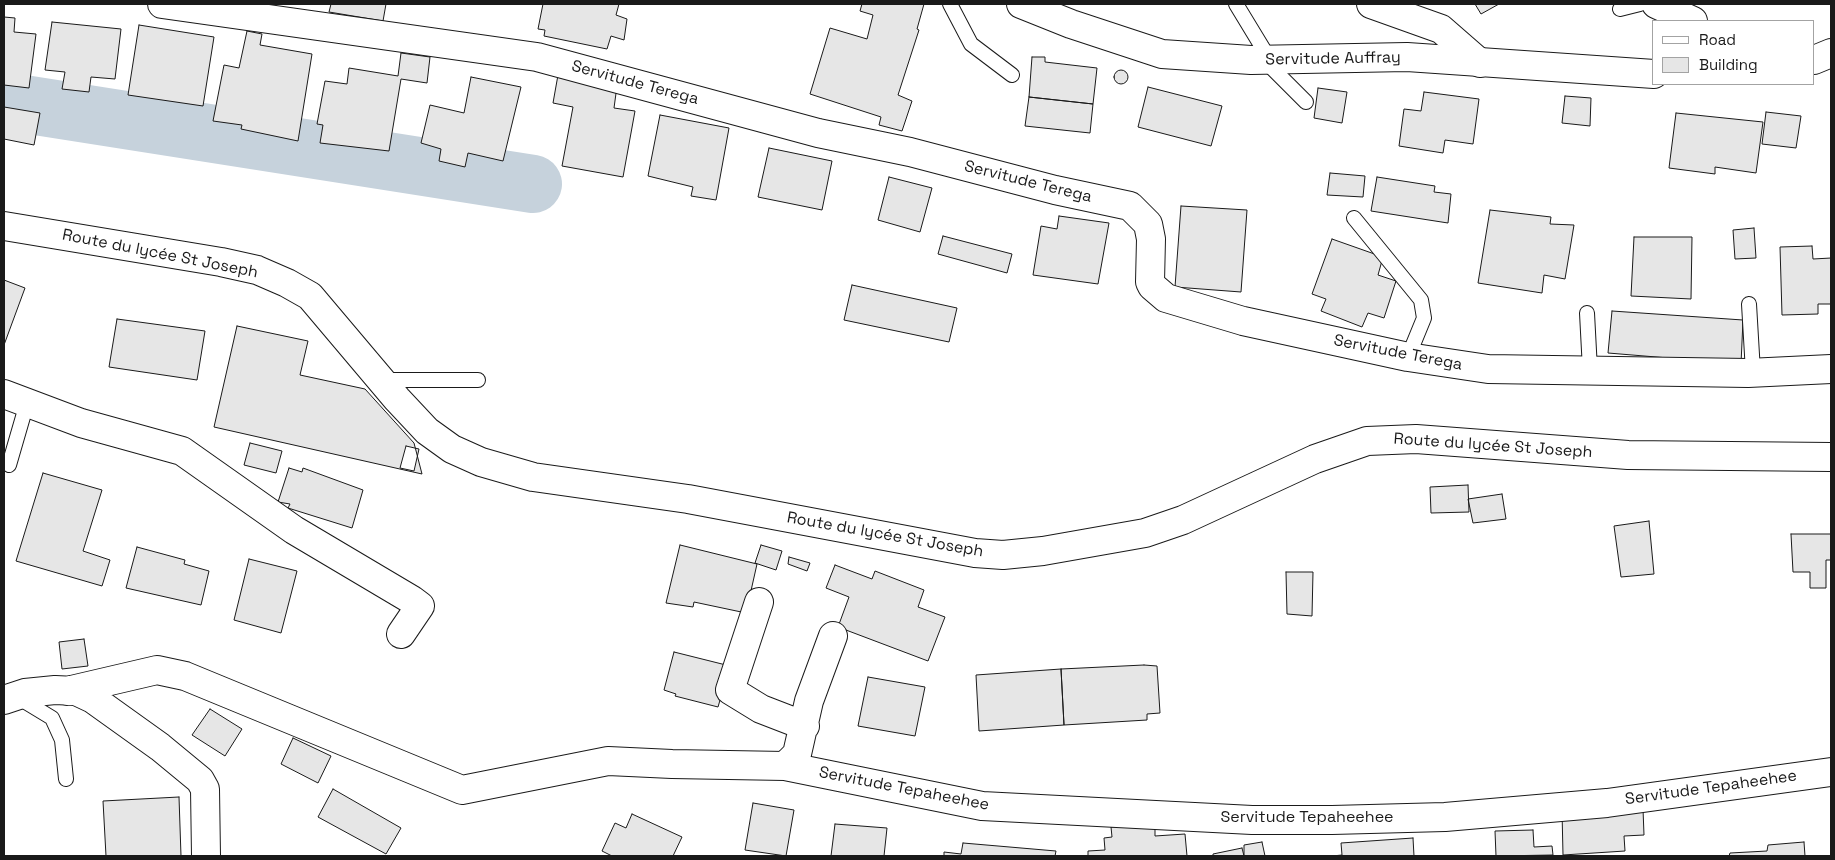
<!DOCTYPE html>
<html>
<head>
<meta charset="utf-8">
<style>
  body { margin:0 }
  #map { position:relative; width:1835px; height:860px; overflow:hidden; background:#fff; font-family:"Space Grotesk",sans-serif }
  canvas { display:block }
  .frame { position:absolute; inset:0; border:5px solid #1a1a1a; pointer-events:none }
  .legend { position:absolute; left:1652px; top:20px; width:162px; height:65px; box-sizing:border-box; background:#fff; border:1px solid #a3a3a3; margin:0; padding:6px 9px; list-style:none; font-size:15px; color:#1a1a1a }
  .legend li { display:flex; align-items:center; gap:10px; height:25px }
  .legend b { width:25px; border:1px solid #a3a3a3 }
</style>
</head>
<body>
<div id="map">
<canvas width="1835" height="860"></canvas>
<div class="frame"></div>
<ul class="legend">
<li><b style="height:6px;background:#fff"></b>Road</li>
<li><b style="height:14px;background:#e6e6e6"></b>Building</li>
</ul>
</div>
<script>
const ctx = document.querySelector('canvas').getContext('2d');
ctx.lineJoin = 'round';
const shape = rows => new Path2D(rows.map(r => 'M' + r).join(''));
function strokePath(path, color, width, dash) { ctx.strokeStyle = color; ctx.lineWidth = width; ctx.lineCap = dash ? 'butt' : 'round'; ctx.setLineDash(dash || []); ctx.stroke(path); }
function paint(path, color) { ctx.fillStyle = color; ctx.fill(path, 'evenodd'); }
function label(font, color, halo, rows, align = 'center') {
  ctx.font = font + ' "Space Grotesk",sans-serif'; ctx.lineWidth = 4; ctx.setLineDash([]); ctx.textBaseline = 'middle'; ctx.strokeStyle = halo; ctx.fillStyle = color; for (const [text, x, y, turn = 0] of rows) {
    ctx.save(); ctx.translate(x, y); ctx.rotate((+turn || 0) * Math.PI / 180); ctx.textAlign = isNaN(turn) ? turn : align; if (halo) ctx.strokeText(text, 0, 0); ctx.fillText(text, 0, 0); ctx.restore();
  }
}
const river = shape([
  [4,101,533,184]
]);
const building = shape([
  [331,4,386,4,383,21,329,12,331,4],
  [543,4,619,4,616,15,627,19,624,40,611,36,607,49,544,36,545,30,538,29,543,4],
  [862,4,924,4,917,29,919,30,898,95,912,101,902,131,879,125,881,117,810,94,830,28,867,39,873,15,860,11,862,4],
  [1475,4,1499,4,1481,14,1475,4],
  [4,17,15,18,14,32,36,34,29,88,4,85,4,17],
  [52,22,121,29,115,79,91,77,89,92,62,89,65,72,45,70,52,22],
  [139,25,214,37,203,106,128,95,139,25],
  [247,31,262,34,260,45,312,54,298,141,241,129,242,125,213,121,224,65,239,68,247,31],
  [401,53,430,57,427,83,401,79,389,151,320,143,323,125,317,124,325,81,347,84,349,68,398,76,401,53],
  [1032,57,1045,57,1045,62,1097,68,1093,104,1029,97,1032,57],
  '1114 77a7 7 0 1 1 14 0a7 7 0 1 1-14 0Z',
  [558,75,617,86,614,108,635,111,623,177,562,166,573,107,553,103,558,75],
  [471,77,521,87,503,161,468,153,465,167,439,161,441,149,421,143,430,105,464,113,471,77],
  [1148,87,1222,106,1211,146,1138,127,1148,87],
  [1318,88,1347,92,1342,123,1314,118,1318,88],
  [1424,92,1479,99,1473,144,1445,140,1443,153,1399,146,1404,109,1421,111,1424,92],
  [1565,96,1591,98,1590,126,1562,123,1565,96],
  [1029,97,1093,104,1090,133,1025,126,1029,97],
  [4,107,40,113,34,145,4,139,4,107],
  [1766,112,1801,116,1796,148,1762,144,1766,112],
  [1676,113,1763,122,1756,173,1715,167,1715,174,1669,168,1676,113],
  [660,115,729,128,716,200,691,196,693,187,648,176,660,115],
  [769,148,832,161,822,210,758,197,769,148],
  [1330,173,1365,176,1363,197,1327,195,1330,173],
  [889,177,932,188,920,232,878,220,889,177],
  [1377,177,1435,186,1434,192,1451,194,1448,223,1371,211,1377,177],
  [1181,206,1247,210,1241,292,1175,287,1181,206],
  [1490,210,1551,217,1550,224,1574,225,1565,279,1544,275,1542,293,1478,283,1490,210],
  [1059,216,1109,223,1098,284,1033,275,1041,226,1057,229,1059,216],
  [1754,228,1756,258,1735,259,1733,230,1754,228],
  [943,236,1012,254,1007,273,938,254,943,236],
  [1634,237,1692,237,1691,299,1631,296,1634,237],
  [1332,239,1383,257,1378,275,1396,281,1384,318,1368,313,1362,327,1321,311,1326,299,1312,294,1332,239],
  [1812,246,1813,259,1831,258,1831,304,1818,304,1818,314,1782,315,1780,247,1812,246],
  [4,280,25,288,4,345,4,280],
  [852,285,957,308,949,342,844,320,852,285],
  [1612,311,1743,320,1741,364,1608,353,1612,311],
  [117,319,205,331,197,380,109,367,117,319],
  [237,326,308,341,300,375,365,389,414,443,422,474,214,427,237,326],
  [250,443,282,451,276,473,244,465,250,443],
  [406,446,419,449,414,471,400,468,406,446],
  [289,468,302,472,303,468,363,490,352,528,288,508,290,504,278,502,289,468],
  [43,473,102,490,83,551,110,560,102,586,16,561,43,473],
  [1468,485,1469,512,1431,513,1430,487,1468,485],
  [1502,494,1506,519,1473,523,1468,499,1502,494],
  [1649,521,1654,574,1621,577,1614,526,1649,521],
  [1791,534,1831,534,1831,560,1826,560,1826,588,1810,588,1810,572,1793,572,1791,534],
  [680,545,757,564,746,613,694,602,693,607,666,603,680,545],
  [761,545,782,551,776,570,755,563,761,545],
  [137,547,185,560,184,564,209,571,201,605,126,588,137,547],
  [789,557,810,563,807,571,788,564,789,557],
  [249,559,297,571,281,633,234,620,249,559],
  [835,565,872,579,875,571,924,590,918,607,945,617,928,661,838,627,849,597,826,588,835,565],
  [1286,572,1313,572,1312,616,1287,614,1286,572],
  [84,639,88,666,62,669,59,642,84,639],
  [674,652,730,666,718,707,675,696,676,694,664,690,674,652],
  [1144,665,1157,666,1160,713,1147,714,1147,720,1064,725,1061,669,1144,665],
  [1061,669,1064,725,979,731,976,675,1061,669],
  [868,677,925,687,915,736,858,726,868,677],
  [210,709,242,729,225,756,192,735,210,709],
  [293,738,331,756,318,783,281,764,293,738],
  [333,789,401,828,386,854,318,817,333,789],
  [179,797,181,856,106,856,103,801,179,797],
  [753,803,794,810,786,856,745,850,753,803],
  [1643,809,1644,835,1624,836,1625,851,1563,855,1562,811,1643,809],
  [632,814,682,837,673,856,612,856,602,851,615,823,626,828,632,814],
  [835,824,887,828,884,856,831,856,835,824],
  [1155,824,1155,836,1185,834,1187,856,1088,856,1088,851,1105,850,1104,838,1112,837,1111,827,1155,824],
  [1533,830,1534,847,1552,846,1553,855,1496,856,1495,831,1533,830],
  [1413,838,1414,856,1332,856,1342,855,1341,843,1413,838],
  [1262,842,1265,856,1244,856,1244,845,1262,842],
  [1804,842,1805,856,1729,856,1730,853,1767,851,1768,845,1804,842],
  [963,843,1056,851,1055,856,944,856,944,852,961,854,963,843],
  [1242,848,1244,856,1213,856,1213,854,1242,848]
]);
const service = shape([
  [950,4,971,44,1012,75],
  [1236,4,1270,60],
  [1620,9,1640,4],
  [1264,60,1306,102],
  [1354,218,1421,300,1424,318,1408,357],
  [1749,304,1753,372],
  [1587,313,1590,370],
  [382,380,478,380],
  [9,465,27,403],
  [19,698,52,718,62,740,66,779]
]);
const minor = shape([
  [162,4,537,57,818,133,910,152,1055,190,1130,206,1148,224,1151,239,1150,282,1152,286,1166,298,1243,321,1408,357,1488,369,1748,373,1831,369],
  [1371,4,1441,29,1480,63],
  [1656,4,1693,21],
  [4,226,221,262,257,270,287,283,310,296,397,399,427,431,452,449,481,462,533,477,688,499,975,553,1003,555,1043,551,1145,533,1183,520,1315,459,1367,441,1416,439,1628,455,1831,457],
  [4,394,81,423,182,451,294,530,412,600,420,606,401,634],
  [759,602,730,690,761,709,805,726],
  [67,691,157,670,185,676,462,790,608,761,672,764,785,766,797,754,809,701,833,636],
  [4,700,25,693,55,690,76,691,93,699,160,747,200,780,205,789,206,856],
  [785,766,982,806,1252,820,1332,820,1445,817,1607,803,1831,772]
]);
const tertiary = shape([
  [1021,4,1071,24,1162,54,1251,60,1407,57,1654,74],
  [1814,60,1831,53]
]);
const streetNames = [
  ["Servitude Auffray",1333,59,-1],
  ["Servitude Terega",635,83,15],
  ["Servitude Terega",1028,182,14],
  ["Route du lycée St Joseph",160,254,11],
  ["Servitude Terega",1398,353,11],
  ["Route du lycée St Joseph",1493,446,4],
  ["Route du lycée St Joseph",885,535,10],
  ["Servitude Tepaheehee",1711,788,-8],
  ["Servitude Tepaheehee",904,789,11],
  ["Servitude Tepaheehee",1307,818]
];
strokePath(river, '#c6d2dc', 58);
paint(building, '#e6e6e6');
strokePath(building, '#1a1a1a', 1);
strokePath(service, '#1a1a1a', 16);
strokePath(minor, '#1a1a1a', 30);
strokePath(tertiary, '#1a1a1a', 30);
strokePath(service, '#fff', 14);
strokePath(minor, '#fff', 28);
strokePath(tertiary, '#fff', 28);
label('16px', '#1a1a1a', '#fff', streetNames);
</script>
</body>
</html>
